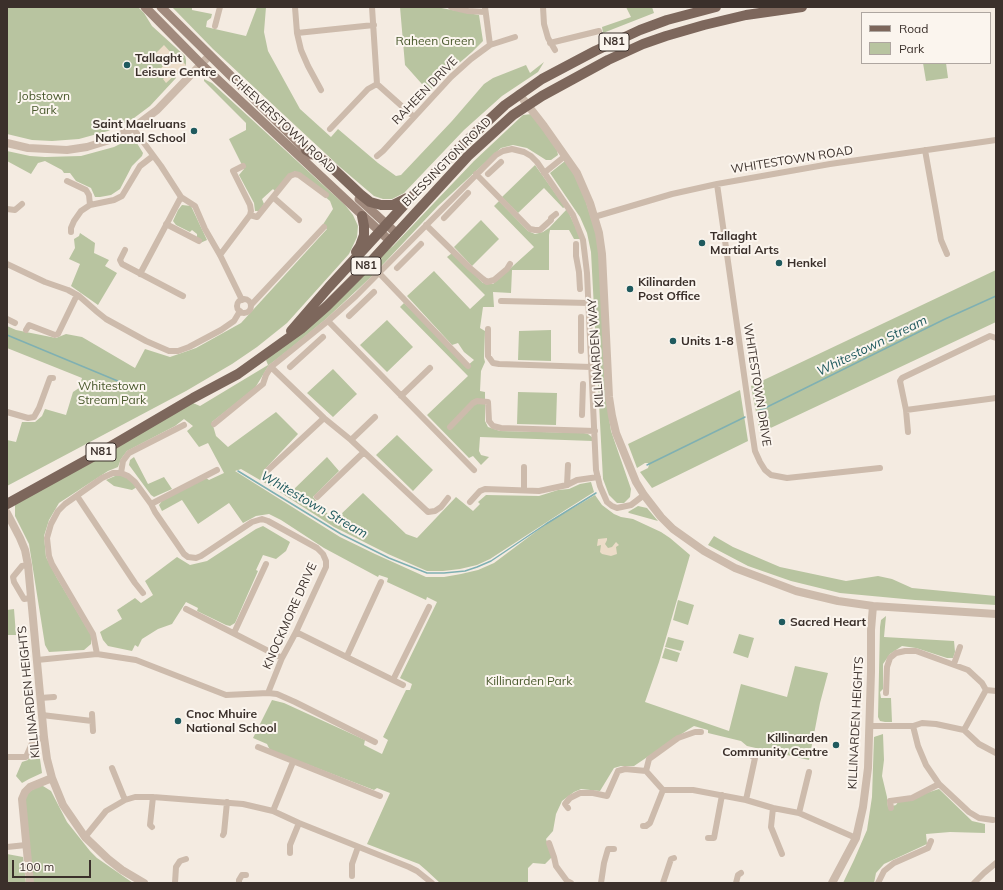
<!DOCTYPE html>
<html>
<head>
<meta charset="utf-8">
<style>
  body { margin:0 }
  #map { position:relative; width:1003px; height:890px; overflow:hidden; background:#f4ebe1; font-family:Mulish,sans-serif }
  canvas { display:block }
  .frame { position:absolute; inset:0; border:8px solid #3b302b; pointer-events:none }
  .legend { position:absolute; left:861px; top:12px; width:130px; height:52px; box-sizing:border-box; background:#fbf5ee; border:1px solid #aea6a0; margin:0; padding:5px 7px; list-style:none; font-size:12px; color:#3b302b }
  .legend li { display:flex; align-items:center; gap:8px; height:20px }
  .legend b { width:20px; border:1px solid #aea6a0 }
  .scale { position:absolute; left:12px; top:860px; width:79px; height:18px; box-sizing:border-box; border:2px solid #3b302b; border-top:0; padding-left:5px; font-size:12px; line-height:14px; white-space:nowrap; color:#3b302b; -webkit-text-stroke:3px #fbf5ee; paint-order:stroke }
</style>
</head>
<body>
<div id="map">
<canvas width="1003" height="890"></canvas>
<div class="frame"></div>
<ul class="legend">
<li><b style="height:5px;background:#7d675c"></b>Road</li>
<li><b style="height:11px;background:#b8c4a0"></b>Park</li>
</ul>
<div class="scale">100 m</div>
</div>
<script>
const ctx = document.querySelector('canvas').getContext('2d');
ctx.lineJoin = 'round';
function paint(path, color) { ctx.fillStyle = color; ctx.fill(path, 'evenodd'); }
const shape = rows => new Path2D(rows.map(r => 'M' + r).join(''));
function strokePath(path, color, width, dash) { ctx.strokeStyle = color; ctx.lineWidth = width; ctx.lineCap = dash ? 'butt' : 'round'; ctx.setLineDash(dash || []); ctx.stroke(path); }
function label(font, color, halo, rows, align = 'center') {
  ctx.font = font + ' Mulish,sans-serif'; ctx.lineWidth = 4; ctx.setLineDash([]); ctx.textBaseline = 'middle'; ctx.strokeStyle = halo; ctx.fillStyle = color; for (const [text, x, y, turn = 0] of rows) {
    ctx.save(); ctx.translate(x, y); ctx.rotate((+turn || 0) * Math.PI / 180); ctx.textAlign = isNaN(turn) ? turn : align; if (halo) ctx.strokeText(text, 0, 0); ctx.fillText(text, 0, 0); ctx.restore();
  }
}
const green = shape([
  [7,7,138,7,144,13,152,26,185,56,186,60,186,65,175,76,176,78,150,106,134,118,108,131,79,139,52,141,32,140,7,134],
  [172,7,192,7,192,10,212,14,211,18,207,21,206,27,246,36,257,7,266,7,264,32,268,51,300,109,331,137,338,129,378,163,396,176,401,175,452,121,484,84,493,78,526,65,530,73,544,62,538,72,502,96,464,130,404,193,392,199,383,199,374,196,340,167,213,49],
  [400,7,436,7,479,15,483,41,472,52,442,78,429,92,405,65],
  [626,7,652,7,654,13,603,33,602,27,631,17],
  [923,63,946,63,948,78,926,81],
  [204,79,212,83,345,205,353,215,358,226,357,237,349,254,287,323,257,347,232,364,186,391,7,486,7,440,16,442,22,422,35,422,42,416,45,409,66,415,73,392,79,388,82,378,7,348,7,326,16,330,56,338,66,334,82,337,135,368,145,349,170,357,196,348,241,323,327,229,322,226,333,209,330,201,295,171,275,191,273,189,262,199,264,204,259,211,255,211,254,203,239,175,244,169,229,139,246,130,246,123,204,81],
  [532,114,557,150,558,155,551,160,546,160,527,148,513,145,501,148,438,206,372,276,326,319,291,348,269,365,255,388,212,422,216,436,228,447,276,412,298,434,264,470,278,479,291,492,327,457,339,471,313,497,332,519,337,518,363,493,406,534,417,538,456,497,473,511,480,504,478,502,486,495,539,496,558,490,569,489,580,484,591,482,594,492,567,509,490,559,477,565,460,569,443,571,427,571,388,554,334,527,272,487,241,469,235,471,340,537,375,554,426,577,444,577,461,574,478,570,494,563,546,524,595,495,602,505,614,514,621,517,633,519,661,532,670,538,690,555,659,662,645,702,729,731,741,684,787,697,795,666,828,673,820,703,809,760,747,746,741,741,708,733,708,730,694,726,689,729,634,766,621,766,614,768,600,791,581,789,574,792,562,801,556,814,553,831,546,839,552,857,545,864,533,863,528,868,528,883,440,883,426,870,419,864,367,844,390,793,377,788,374,790,270,750,267,744,253,738,272,700,284,703,365,740,364,745,382,754,388,740,383,737,406,690,410,690,412,684,400,678,437,602,427,597,426,600,387,582,388,578,379,575,378,577,324,548,281,520,269,514,256,516,243,523,229,503,198,524,182,500,162,511,159,505,162,501,206,478,209,480,224,473,208,443,199,447,187,431,193,426,184,419,175,426,127,451,121,459,118,467,108,471,59,503,49,520,44,536,46,557,57,578,91,635,91,644,84,650,49,652,45,645,29,544,15,516,15,504,193,403,200,406,268,365,266,360,289,339,332,295,393,246,474,161,523,115],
  [130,139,135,140,143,153,142,156,132,166,120,189,111,195,100,197,95,197,91,188,76,181,70,173,64,173,62,170,45,161,38,163,31,174,7,161,7,151,30,156,45,157,81,156,114,147],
  [565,161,575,176,583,193,600,246,606,398,611,431,631,489,630,497,624,503,617,503,609,495,603,479,591,252,587,233,580,217,550,173],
  [535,165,565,207,563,208,544,188,518,213,502,197],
  [499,201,528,231,535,234,543,232,549,228,567,209,581,239,574,239,569,230,550,230,549,235,549,270,512,270,511,293,493,292,494,307,483,307,480,328,485,331,484,358,485,362,481,371,480,391,485,392,485,421,488,427,500,431,584,433,588,434,593,438,593,441,480,437,479,451,481,455,489,457,481,465,473,456,469,458,427,415,468,376,400,307,404,303,467,366,474,360,464,352,458,343,452,345,407,296,434,271,470,309,485,295,447,257,452,253,483,283,493,284,534,247,494,206],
  [182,205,191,206,207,240,198,244,200,240,197,237,197,234,192,230,190,232,176,225,173,221,178,210],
  [481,220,499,239,472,266,454,247],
  [80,233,95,243,94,253,109,260,105,266,117,273,98,305,71,286,80,264,69,259,75,248,74,239,79,236],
  [996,270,996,322,760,433,751,386],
  [387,320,413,347,387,372,360,345],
  [551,330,551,361,518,360,519,331],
  [333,369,357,394,333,417,307,393],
  [740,390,748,441,652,488,640,472,648,468,649,465,648,463,645,463,637,468,628,444],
  [518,392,557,393,556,425,517,424],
  [397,435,433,470,413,491,376,455],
  [134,457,148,484,164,477,172,489,154,497,151,495,129,465,130,460],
  [115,476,123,476,130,479,137,487,132,490,114,486,106,480],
  [638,506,647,508,658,521,629,513,628,512],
  [263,526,290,542,286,551,276,559,263,555,256,570,258,571,235,623,230,626,226,625,197,611,198,608,186,602,172,624,158,629,142,639,138,647,135,645,132,651,108,646,103,640,100,632,122,619,117,610,135,598,141,603,153,595,145,581,177,557,190,565,207,561,256,529],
  [714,536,733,547,780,567,846,581,878,576,892,579,912,588,996,596,996,605,915,600,840,593,791,581,748,566,708,545],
  [678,600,694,605,688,625,673,620],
  [14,609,16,635,7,635,7,610],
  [886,616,884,637,954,641,955,652,953,658,947,658,916,648,902,646,890,654,883,664,883,689,880,692,881,698,891,698,892,722,885,722,880,721,878,717,880,627,881,620],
  [739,634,754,638,748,658,733,653],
  [668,637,684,641,681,651,665,647],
  [665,648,680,653,677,662,662,658],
  [883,734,884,760,882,776,887,797,888,807,896,805,898,802,939,789,972,821,985,824,985,833,950,832,926,834,927,844,884,864,876,873,874,883,843,883,854,860,867,830,872,797,874,737],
  [35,744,38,745,42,773,29,779,22,783,16,776,22,762,28,760,33,745],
  [40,786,43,786,51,791,67,822,90,851,97,858,133,883,33,883,25,800,28,792],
  [7,854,23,857,26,883,7,883]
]);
const plaza = shape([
  [164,45,173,55,174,53,186,65,166,83,163,79,164,78,162,74,159,76,157,73,163,66,154,55],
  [607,538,607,540,605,544,608,548,612,547,616,542,619,545,616,547,617,554,611,556,602,554,600,552,601,545,597,546,598,539]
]);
const stream = shape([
  [7,335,137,389],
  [757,412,945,319,996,296],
  [647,465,745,417],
  [238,471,341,534,389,558,427,573,444,573,465,571,477,567,491,561,546,524,596,493]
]);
const minor = shape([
  [295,7,297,33,301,50,308,66,321,90],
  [372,7,377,84,414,117],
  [451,7,468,11,485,12],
  [485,7,490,45],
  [543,7,544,24,548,38,555,50],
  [215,26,220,7],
  [297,33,374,25],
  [550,43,599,31],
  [133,128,161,166,181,197,195,206,205,229,220,255,242,300],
  [330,129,368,89,377,84],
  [925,150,941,240,947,254],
  [377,156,383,151,451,77,471,59,490,45,515,37],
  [544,173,565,156],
  [476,174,530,229,535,230,540,230,551,220,551,218,556,214],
  [488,174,501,162],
  [67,181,86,190,89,195,90,205],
  [717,184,752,431,755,451,760,462,765,470,771,475,787,478,880,468],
  [274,198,299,220],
  [7,209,15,210,22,204],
  [250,215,257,217,290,176,295,174,299,175,326,195],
  [594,217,672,194,717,184,830,164,996,140],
  [444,218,468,193],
  [166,224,199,241],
  [426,225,470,268,483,279,487,282,494,280,507,269,510,264],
  [71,232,71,228,74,221,81,211,90,205,114,200,122,196,140,166,153,156],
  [576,244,576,256,579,272,580,289],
  [125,250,120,260,122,264,183,296],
  [220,255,250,215,251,211,250,205,233,171,243,166],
  [7,264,45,282,68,290,79,296,95,310],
  [397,268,421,244],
  [379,273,468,366],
  [140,274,181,197],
  '237 306a7 7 0 1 1 14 0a7 7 0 1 1-14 0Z',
  [501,301,589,303],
  [251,305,324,227],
  [96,311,106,319,146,341,169,351,178,351,189,347,221,330,234,321,240,311],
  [349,316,374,292],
  [7,319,15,323],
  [328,321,474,470],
  [488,329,488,356,493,363,499,364,591,367],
  [26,330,29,325,55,335,58,334,77,295],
  [996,338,990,336,902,378,900,381,906,410,996,398],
  [581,351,581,317],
  [290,367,323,337],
  [401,396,430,368],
  [906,410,908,432],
  [7,412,28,418,34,417,39,408,50,378,53,378],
  [582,415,583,384],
  [214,424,263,384,266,375,271,367],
  [450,427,473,403,477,401,488,402,489,421,493,426,501,428,595,431],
  [351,440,375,417],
  [268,470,324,418],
  [121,473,128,476,135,482,151,504,155,512,184,554,188,557,196,558,201,556,252,522,262,519,268,521,317,548,323,554,326,561,326,567,296,632,282,658,268,693],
  [567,485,568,465],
  [524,490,524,467],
  [77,496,135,583,143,593],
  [317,497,364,452],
  [448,498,441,507,435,511,428,512,351,440,324,418,271,367,328,321,356,296,496,155,503,151,512,149,524,152,531,156,537,162,573,215,583,240,587,273,596,470,600,486,607,502,612,506,617,508,631,505,644,495],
  [470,502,480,491,485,489,539,491,567,485,577,480,598,477],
  [151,504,217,470],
  [28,565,22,566,13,577,14,582,24,599,31,598],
  [186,609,282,658],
  [296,632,403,685],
  [234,633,266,564],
  [97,654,93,634,52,564,49,556,47,538,51,524,58,511,65,504,102,478,113,473,121,473,123,461,129,453,184,425],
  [347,656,381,582],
  [37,660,97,654,136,660,226,695,268,693,277,694,295,702,375,742],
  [954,664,960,647],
  [393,680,429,607],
  [986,690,996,691],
  [886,693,887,667,890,658,896,653,905,651,916,651,968,670,982,683,986,690,964,730],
  [40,698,54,697],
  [92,714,93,731],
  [42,715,92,721],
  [870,726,913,726,922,723,936,724,964,730,979,744,996,753],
  [913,726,918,746,926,765,939,784,969,812,979,818,993,820],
  [258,747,380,796],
  [7,757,26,757,33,741,44,737],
  [112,768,125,800],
  [646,771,649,759,678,738,695,732,701,732],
  [746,800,755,758,752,756],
  [568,808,565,804,570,798,580,793,593,793,607,796,618,771,625,769,646,771,663,790,693,790,746,800,773,808,799,813,856,838],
  [773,808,771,827,782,854],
  [891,808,890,801,912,798,939,784],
  [273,811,293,762],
  [799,813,809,772],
  [643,826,646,826,650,823,663,790],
  [152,827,150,825,153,797],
  [223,835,224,833,227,802],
  [85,837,106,811,125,800,135,797,153,797,243,804,273,811,299,823,409,867,417,871,432,883],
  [708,838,714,838,722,795],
  [549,843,554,857,556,866,567,881,571,883],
  [7,847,26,845],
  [290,853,290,845,299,823],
  [352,876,352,864,358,847],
  [175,883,176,867,180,861,186,859],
  [239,883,239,880,242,875,246,875],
  [601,883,604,863,608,849,614,849],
  [663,883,671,859,674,858],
  [736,883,738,875,741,873],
  [878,883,884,871,894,863,928,848,931,841],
  [974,883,984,873,996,863]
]);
const tertiary = shape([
  [519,94,544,126,577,173,590,203,599,233,602,254,609,397,612,416,616,433,636,482,644,495,661,517,673,529,704,551,735,568,796,591,838,601,873,606,996,614],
  [7,143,28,148,67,150,87,147,113,139,133,128,157,110,210,55],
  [7,513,20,538,25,550,28,565,44,737,47,759,52,778,63,805,85,837,108,859,122,870,144,883],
  [30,883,22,799,25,792,30,787,52,778],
  [832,883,856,838,863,807,868,768,871,672,871,630,873,606]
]);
const secondary = shape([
  [145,7,201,64,390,241],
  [161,7,311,155],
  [359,199,396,233]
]);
const primary = shape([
  [306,150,325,161,360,194,370,202,381,205,393,205,407,198],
  [356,252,360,246,364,235,364,226,362,216],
  [291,331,329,287,418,190,461,146,505,105,542,79,595,51,640,30,667,20,716,7],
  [7,504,94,456,193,398,238,374,301,329,327,306,366,267,468,156,513,115,542,96,608,60,643,44,666,36,704,25,746,15,802,7]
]);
const markers = [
  [127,65,4,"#1f5a5e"],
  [194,131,4,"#1f5a5e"],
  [702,243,4,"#1f5a5e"],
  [779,263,4,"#1f5a5e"],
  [630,289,4,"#1f5a5e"],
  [673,341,4,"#1f5a5e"],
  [782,622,4,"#1f5a5e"],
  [178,721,4,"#1f5a5e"],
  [836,745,4,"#1f5a5e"]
];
const shields = [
  [614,42,30],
  [366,266,30],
  [101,452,30]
];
const shieldNames = [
  ["N81",614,42],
  ["N81",366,266],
  ["N81",101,452]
];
const parkNames = [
  ["Raheen Green",435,41],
  ["Jobstown",44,96],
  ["Park",44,110],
  ["Whitestown",112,386],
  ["Stream Park",112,400],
  ["Killinarden Park",529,681]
];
const poiNames = [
  ["Tallaght",135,58],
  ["Leisure Centre",135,72],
  ["Saint Maelruans",186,124,"right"],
  ["National School",186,138,"right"],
  ["Tallaght",710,236],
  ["Martial Arts",710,250],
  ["Henkel",787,263],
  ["Kilinarden",638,282],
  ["Post Office",638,296],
  ["Units 1-8",681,341],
  ["Sacred Heart",790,622],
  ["Cnoc Mhuire",186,714],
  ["National School",186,728],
  ["Killinarden",828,738,"right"],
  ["Community Centre",828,752,"right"]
];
const streetNames = [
  ["RAHEEN DRIVE",425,91,-46],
  ["CHEEVERSTOWN ROAD",283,124,43],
  ["WHITESTOWN ROAD",792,160,-9],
  ["BLESSINGTON ROAD",447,162,-45],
  ["KILLINARDEN WAY",596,353,-94],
  ["WHITESTOWN DRIVE",757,385,81],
  ["KNOCKMORE DRIVE",290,616,-66],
  ["KILLINARDEN HEIGHTS",29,692,-96],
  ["KILLINARDEN HEIGHTS",856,723,-87]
];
const waterNames = [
  ["Whitestown Stream",872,346,-26],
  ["Whitestown Stream",314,505,30]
];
paint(green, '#b8c4a0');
paint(plaza, '#ecdcc8');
strokePath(stream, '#7fb0b2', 1.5);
strokePath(minor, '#cdbbac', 6);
strokePath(tertiary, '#cdbbac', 8);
strokePath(secondary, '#a18a7d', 9);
strokePath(primary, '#7d675c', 10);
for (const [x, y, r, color] of markers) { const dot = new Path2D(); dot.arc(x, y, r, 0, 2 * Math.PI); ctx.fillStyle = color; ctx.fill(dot); strokePath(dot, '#fbf5ee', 1.5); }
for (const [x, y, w] of shields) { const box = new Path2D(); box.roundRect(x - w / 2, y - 9, w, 18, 3); ctx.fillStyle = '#fbf5ee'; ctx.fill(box); strokePath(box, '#3b302b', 1); }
label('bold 11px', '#3b302b', null, shieldNames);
label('12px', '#4a5a2e', '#fbf5ee', parkNames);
label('bold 12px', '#3b302b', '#fbf5ee', poiNames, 'left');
label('12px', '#3b302b', '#fbf5ee', streetNames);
label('italic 13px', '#1f5a5e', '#fbf5ee', waterNames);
</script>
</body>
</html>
